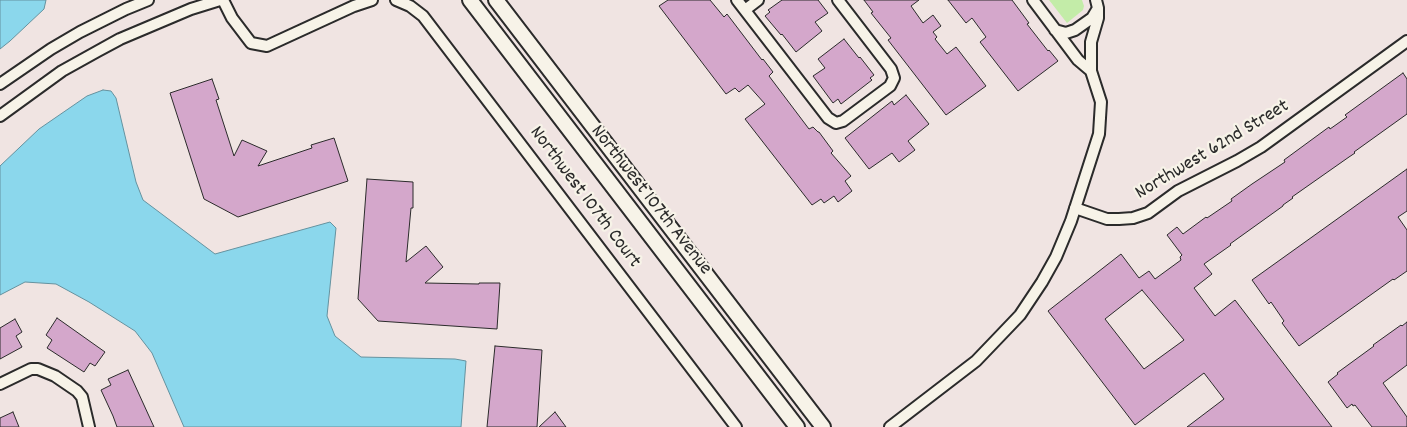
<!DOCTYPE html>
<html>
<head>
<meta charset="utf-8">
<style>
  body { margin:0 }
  canvas { display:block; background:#f0e4e2 }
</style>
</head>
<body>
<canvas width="1407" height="427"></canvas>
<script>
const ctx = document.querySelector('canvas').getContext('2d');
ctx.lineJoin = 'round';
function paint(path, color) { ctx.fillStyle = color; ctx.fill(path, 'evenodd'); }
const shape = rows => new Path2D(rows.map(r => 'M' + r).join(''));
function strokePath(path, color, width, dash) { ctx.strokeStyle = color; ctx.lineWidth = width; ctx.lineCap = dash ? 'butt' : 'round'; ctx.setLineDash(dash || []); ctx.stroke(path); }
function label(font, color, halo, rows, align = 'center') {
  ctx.font = font + ' Dekko,sans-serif'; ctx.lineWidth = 4.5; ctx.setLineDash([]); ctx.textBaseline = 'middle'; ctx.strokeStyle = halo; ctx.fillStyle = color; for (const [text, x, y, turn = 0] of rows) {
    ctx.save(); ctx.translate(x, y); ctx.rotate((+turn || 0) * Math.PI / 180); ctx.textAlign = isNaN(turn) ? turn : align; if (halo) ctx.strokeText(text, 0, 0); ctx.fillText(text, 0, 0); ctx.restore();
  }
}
const green = shape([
  [1049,0,1082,0,1084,6,1083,10,1067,23]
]);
const water = shape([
  [0,0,46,0,44,9,10,41,0,49,0,0],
  [103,90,111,91,116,98,136,182,143,200,215,254,330,222,336,228,327,316,335,336,361,357,455,359,466,361,461,427,184,427,152,353,135,331,89,302,56,284,25,282,0,295,0,166,39,129,87,96,103,90]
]);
const building = shape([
  [668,0,710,0,724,17,727,14,762,60,763,59,773,72,769,76,809,129,813,127,818,132,819,132,833,151,831,153,851,176,845,181,852,191,838,202,834,196,824,203,821,199,812,205,745,119,765,104,748,85,739,92,735,88,726,94,659,6,668,0],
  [782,0,818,0,828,13,815,22,822,31,796,52,782,34,781,35,765,16,770,12,768,10,782,0],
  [864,0,919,0,911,6,923,23,933,15,941,26,933,32,937,37,935,39,947,54,956,47,986,86,946,115,888,40,891,38,871,13,873,12,864,0],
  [948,0,1012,0,1029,23,1027,24,1048,51,1049,50,1058,61,1018,91,980,42,986,37,972,18,966,23,948,0],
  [844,39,859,58,860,57,874,75,870,78,872,80,841,104,838,99,833,103,813,76,825,68,818,59,844,39],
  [1403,73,1407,79,1407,114,1354,152,1355,153,1349,157,1292,197,1293,198,1283,205,1283,206,1230,244,1231,245,1204,264,1212,274,1194,288,1215,316,1235,300,1332,427,1187,427,1224,399,1204,373,1135,425,1048,311,1121,254,1139,278,1149,271,1155,279,1181,260,1180,257,1182,255,1167,235,1177,227,1183,234,1206,217,1207,218,1232,201,1231,199,1252,184,1285,162,1284,160,1329,127,1330,129,1347,117,1345,115,1403,73],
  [1142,290,1184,340,1144,369,1105,319,1142,290],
  [212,79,219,99,216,100,234,156,242,140,267,151,258,166,312,148,311,145,334,138,348,181,238,217,204,199,170,93,212,79],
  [906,95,929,124,908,141,915,150,899,162,892,153,869,169,845,138,892,101,894,105,906,95],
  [1407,169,1407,211,1398,217,1407,230,1407,271,1394,280,1393,279,1299,346,1282,323,1284,321,1271,302,1269,304,1252,280,1407,169],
  [367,179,413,182,413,208,411,208,406,262,426,246,443,267,425,283,479,284,479,283,500,283,497,329,378,321,358,299,367,179],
  [57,318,105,352,95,366,90,363,84,372,47,348,52,340,46,335,57,318],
  [15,319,22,332,16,336,22,347,0,359,0,328,15,319],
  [1407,322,1407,365,1383,383,1407,417,1407,427,1372,427,1355,405,1353,406,1352,404,1347,408,1328,382,1338,374,1337,373,1374,346,1373,345,1401,325,1402,326,1407,322],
  [495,346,542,350,537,427,487,427,495,346],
  [128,370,154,427,117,427,113,416,101,390,111,385,108,379,128,370],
  [13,412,19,427,0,427,0,418,13,412],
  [555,412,566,427,539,427,555,412]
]);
const street = shape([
  [223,0,232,18,251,43,267,46,354,6,372,0],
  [396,0,410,6,423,16,736,427],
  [737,0,828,118,836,123,843,121,890,86,894,78,891,69,838,0],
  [1033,0,1078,60,1091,71],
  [745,10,758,0],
  [1055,30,1066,33,1075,30,1092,18,1098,8],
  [0,84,51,49,80,32,126,9,148,0],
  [0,116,62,71,98,51,120,39,191,9,220,0],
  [1075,208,1107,219,1119,219,1133,218,1148,213,1178,191,1237,161,1261,147,1407,41],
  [0,384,31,369,38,369,55,376,77,391,82,397,89,427],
  [890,427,976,361,999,337,1020,315,1042,282,1056,257,1071,221,1099,134,1101,102,1091,71,1091,42,1098,18,1098,8,1096,0]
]);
const secondary = shape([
  [470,0,797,427],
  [496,0,823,427]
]);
const streetNames = [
  ["Northwest 62nd Street",1213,151,-31],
  ["Northwest 107th Court",584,198,53],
  ["Northwest 107th Avenue",650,201,52]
];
paint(green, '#c3eca8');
paint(water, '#8bd7ec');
strokePath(water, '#65929f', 1);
paint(building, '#d4a7cb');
strokePath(building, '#2b2b2b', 1);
strokePath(street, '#2b2b2b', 14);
strokePath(secondary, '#2b2b2b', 18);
strokePath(street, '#f7f3e8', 10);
strokePath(secondary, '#f7f3e8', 14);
label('20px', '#2b2b2b', '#f7f3e8', streetNames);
</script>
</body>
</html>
